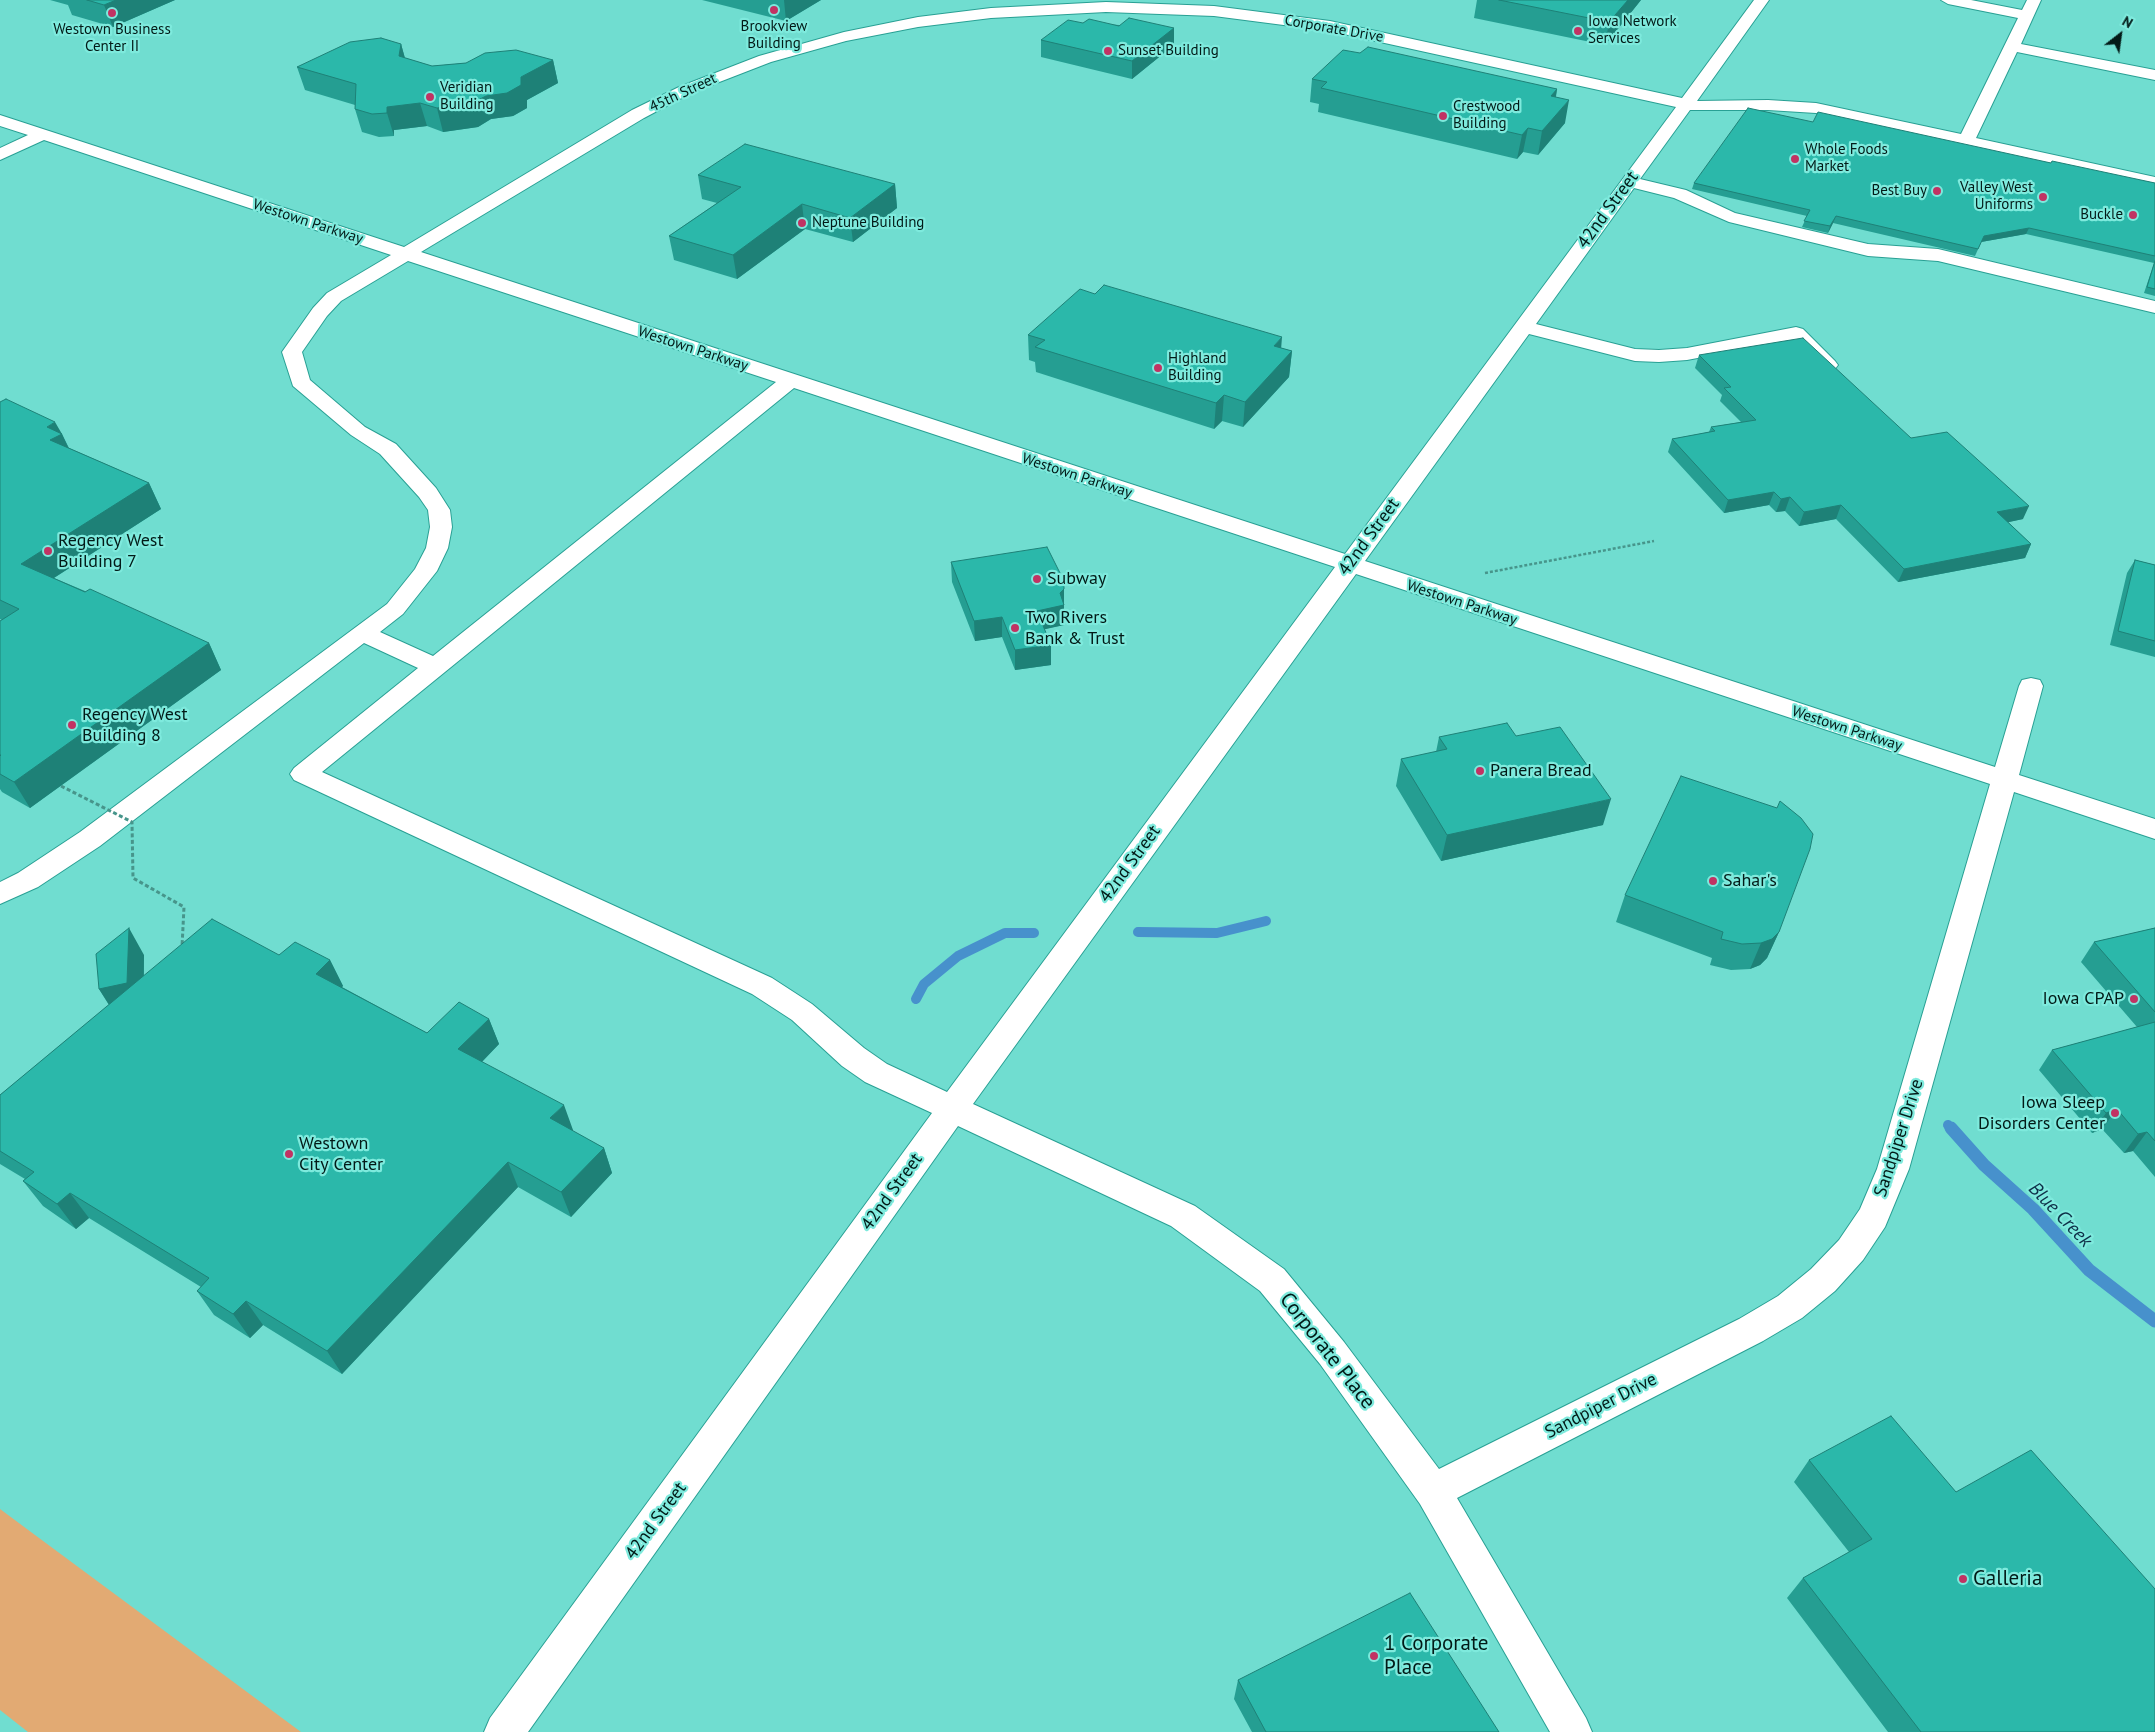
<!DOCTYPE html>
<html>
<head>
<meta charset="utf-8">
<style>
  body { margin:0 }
  #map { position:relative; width:2155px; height:1732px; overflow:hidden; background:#70ddd0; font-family:"PT Sans",sans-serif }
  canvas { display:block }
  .north { position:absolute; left:2095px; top:10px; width:50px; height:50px; -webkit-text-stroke:4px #7eeadd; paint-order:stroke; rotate:30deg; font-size:14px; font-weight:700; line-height:20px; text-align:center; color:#021a17 }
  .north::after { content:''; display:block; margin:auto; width:18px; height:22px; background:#021a17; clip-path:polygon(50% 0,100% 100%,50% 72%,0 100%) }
</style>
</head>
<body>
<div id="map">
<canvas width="2155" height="1732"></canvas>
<div class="north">N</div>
</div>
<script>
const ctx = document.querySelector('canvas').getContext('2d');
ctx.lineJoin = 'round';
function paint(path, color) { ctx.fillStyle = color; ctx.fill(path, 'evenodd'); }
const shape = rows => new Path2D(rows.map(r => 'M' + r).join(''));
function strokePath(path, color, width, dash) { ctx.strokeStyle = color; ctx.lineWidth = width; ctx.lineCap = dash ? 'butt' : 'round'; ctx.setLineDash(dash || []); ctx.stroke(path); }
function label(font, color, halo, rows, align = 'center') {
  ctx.font = font + ' "PT Sans",sans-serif'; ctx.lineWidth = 4.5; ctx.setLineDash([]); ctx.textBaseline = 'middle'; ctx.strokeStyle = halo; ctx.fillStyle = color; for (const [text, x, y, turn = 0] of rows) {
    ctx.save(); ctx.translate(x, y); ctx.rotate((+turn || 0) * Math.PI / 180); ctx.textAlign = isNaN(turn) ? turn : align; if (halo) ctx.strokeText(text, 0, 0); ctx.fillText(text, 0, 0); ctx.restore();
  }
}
const green = shape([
  [0,1509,35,1535,301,1732,28,1732,0,1710]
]);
const streamFar1 = shape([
  [1138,932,1217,933,1266,921],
  [916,999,924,984,958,956,1005,933,1034,933],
  [1948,1125,1952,1130]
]);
const stream = shape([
  [1951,1128,1984,1165,2033,1209,2089,1270,2155,1321]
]);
const path = shape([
  [1485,573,1654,541]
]);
const minor = shape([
  [1754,0,1769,0,1697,101,1768,100,1816,103,1961,134,2018,18,1948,4,1941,0,1971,0,2022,10,2027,0,2041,0,2021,44,2155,70,2155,80,2017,52,1976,138,2155,177,2155,187,1816,113,1768,110,1690,110,1640,179,1686,190,1735,213,1868,244,1938,249,2155,301,2155,313,1938,261,1868,256,1729,222,1674,198,1634,188,1536,324,1635,349,1659,350,1687,348,1796,327,1803,329,1835,361,1838,365,1835,369,1828,371,1821,369,1792,340,1687,360,1659,362,1635,361,1529,334,1365,561,1995,767,2019,686,2022,680,2031,678,2040,680,2043,686,2019,775,2155,819,2155,839,2014,792,1909,1169,1885,1227,1863,1260,1835,1291,1802,1318,1763,1341,1457,1498,1586,1718,1592,1732,1550,1732,1420,1504,1320,1364,1260,1291,1171,1226,958,1126,528,1732,484,1732,490,1718,932,1113,865,1082,842,1066,792,1020,752,994,294,780,290,774,294,768,418,668,364,643,100,846,38,887,0,904,0,882,18,873,80,832,387,604,415,569,426,548,430,527,428,510,419,497,380,454,351,435,293,386,282,352,313,308,327,293,391,255,44,140,0,160,0,148,28,135,0,126,0,115,404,247,632,110,679,87,759,56,844,32,918,17,991,8,1106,2,1214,6,1330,21,1682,98,1754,0],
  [1106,12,1214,16,1330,31,1676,107,1345,554,421,252,644,118,691,93,771,62,846,41,918,27,991,18,1106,12],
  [408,261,776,382,433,656,380,632,403,614,437,571,448,548,452,527,450,510,436,488,396,444,365,427,310,380,302,352,327,316,341,301,408,261],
  [794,388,1335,567,947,1092,887,1064,864,1048,812,1004,772,978,322,772,794,388],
  [1356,574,1990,784,1877,1169,1860,1209,1839,1240,1811,1269,1778,1296,1739,1319,1439,1469,1344,1342,1284,1269,1195,1206,973,1104,1356,574]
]);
const pathBridge = shape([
  [61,786,132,822,133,878,184,907,182,947]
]);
const wall = shape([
  [50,0,175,0,113,27,72,15,68,5],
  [702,0,821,0,786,21],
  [1477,0,1641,0,1605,45,1474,18],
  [1083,23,1174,28,1174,45,1132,79,1041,57,1041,40],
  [401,44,405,58,432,66,466,63,553,60,558,83,527,100,527,108,513,116,491,119,478,127,443,132,427,126,394,130,394,136,379,137,362,132,355,109,355,105,305,90,297,67],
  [1360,53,1557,89,1556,97,1565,123,1538,155,1523,152,1517,159,1318,112,1319,104,1310,102,1312,79],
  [1813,122,2051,163,2155,183,2155,296,2144,293,2154,263,2026,234,1981,242,1975,256,1833,223,1828,233,1802,227,1807,216,1692,189,1694,183],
  [698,175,895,184,897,208,853,242,805,229,737,279,674,260,669,236,717,203,702,199],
  [1028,335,1281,348,1292,351,1289,377,1243,427,1222,421,1214,429,1036,372,1035,362,1029,360],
  [1699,355,1911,438,2023,519,2008,522,2031,544,2025,558,1898,582,1836,519,1799,526,1785,511,1776,512,1769,505,1724,513,1668,452,1672,439,1709,432,1711,427,1741,422,1720,401,1722,395,1695,368],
  [0,402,62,434,69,448,149,483,161,509,54,578,209,643,221,670,30,808,2,792,0,789,0,621,2,620,0,619],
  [2135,560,2155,565,2155,657,2110,645,2127,573],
  [951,562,1064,581,1064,625,1044,629,1051,645,1051,665,1015,670,1002,637,975,641,952,582],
  [1516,736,1603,825,1441,861,1396,786,1401,759,1436,752,1439,737],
  [1625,895,1779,932,1767,958,1760,965,1750,969,1731,970,1710,965,1712,958,1616,922],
  [2155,928,2155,1177,2133,1151,2124,1153,2102,1129,2092,1133,2039,1070,2052,1050,2137,1027,2081,962,2094,942],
  [144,955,144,976,279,955,330,960,343,986,342,987,427,1033,489,1019,499,1044,482,1062,573,1130,572,1131,604,1148,612,1173,571,1217,518,1187,342,1374,263,1325,250,1338,214,1315,197,1291,201,1287,89,1218,76,1229,43,1206,23,1181,25,1179,0,1164,0,1095,109,1005,99,989],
  [1809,1460,1956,1492,2155,1732,1888,1732,1787,1598,1803,1578,1849,1552,1794,1482],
  [1238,1680,1499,1732,1252,1732,1234,1699]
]);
const shadedWall = shape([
  [116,0,175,0,113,27,104,5],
  [784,0,821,0,786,21],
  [1628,0,1641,0,1605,45,1609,22],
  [1174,28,1174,45,1132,79,1132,61],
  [401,44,407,66,399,56],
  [553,60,558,83,527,100,527,108,513,116,491,119,478,127,443,132,437,108,486,96],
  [1557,89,1553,112,1551,96],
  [1569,100,1565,123,1538,155,1542,131],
  [420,103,427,126,394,130,394,136,387,113,387,107],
  [1528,128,1523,152,1517,159,1522,135],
  [895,184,897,208,853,242,850,218],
  [802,204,805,229,737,279,733,255],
  [1836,216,1833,223,1828,233,1830,226],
  [2029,228,2026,234,1981,242,1975,256,1984,236],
  [1282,337,1280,363,1274,346],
  [1292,351,1289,377,1243,427,1245,402],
  [1224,395,1222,421,1214,429,1216,403],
  [55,422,62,434,74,460,50,440,47,427],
  [149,483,161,509,35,590,21,564],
  [1774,492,1769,505,1724,513,1728,500],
  [1790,497,1785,511,1776,512,1781,499],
  [1841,505,1836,519,1799,526,1804,512],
  [2029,506,2023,519,1991,526,1997,512],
  [2031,544,2025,558,1898,582,1904,569],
  [1064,589,1064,625,1037,631,1037,611],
  [1002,617,1002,637,975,641,974,621],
  [209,643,221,670,30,808,14,782],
  [1051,645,1051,665,1015,670,1015,650],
  [1611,799,1603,825,1441,861,1447,835],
  [129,928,144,955,143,1009,115,1014,99,989],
  [1779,932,1767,958,1760,965,1750,969,1761,943],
  [330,960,343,986,328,1000,316,974],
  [489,1019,499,1044,469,1075,458,1049],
  [564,1105,573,1130,559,1144,550,1118],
  [2117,1109,2102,1129,2092,1133,2106,1113],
  [2147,1132,2133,1151,2124,1153,2138,1134],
  [604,1148,612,1173,571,1217,561,1192],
  [508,1162,518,1187,342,1374,327,1351],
  [70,1193,89,1218,76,1229,57,1204],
  [246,1301,263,1325,250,1338,233,1314]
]);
const building = shape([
  [87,0,116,0,104,5,87,0],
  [1499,0,1628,0,1609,22,1499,0],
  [1129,18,1174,28,1132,61,1041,40,1068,20,1083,23,1089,19,1119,26,1129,18],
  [381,38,401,44,399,56,432,66,466,63,485,53,516,50,553,60,521,77,521,85,507,93,486,96,472,103,437,108,420,103,387,107,387,113,372,114,355,109,356,84,297,67,350,42,381,38],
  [1368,47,1557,89,1551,96,1569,100,1542,131,1528,128,1522,135,1321,88,1327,82,1312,79,1343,50,1360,53,1368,47],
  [1748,108,1813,122,1818,112,2051,163,2052,161,2155,183,2155,256,2029,228,1984,236,1978,249,1836,216,1830,226,1804,221,1810,210,1694,183,1748,108],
  [745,144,895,184,850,218,802,204,733,255,669,236,741,187,698,175,745,144],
  [2155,261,2155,289,2147,287,2155,261],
  [1104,285,1282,337,1274,346,1292,351,1245,402,1224,395,1216,403,1035,347,1045,340,1028,335,1080,289,1095,294,1104,285],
  [1803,338,1911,438,1947,432,2029,506,1997,512,2031,544,1904,569,1841,505,1804,512,1790,497,1781,499,1774,492,1728,500,1672,439,1715,431,1711,427,1756,420,1724,388,1731,387,1699,355,1803,338],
  [6,399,55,422,47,427,62,434,50,440,149,483,21,564,85,592,90,589,209,643,14,782,0,774,0,756,1,755,0,755,0,621,19,609,0,600,0,402,6,399],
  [1047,547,1064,581,1064,589,1060,593,1064,605,1037,611,1051,645,1015,650,1002,617,974,621,951,562,1047,547],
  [2135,560,2155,565,2155,641,2118,631,2135,560],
  [1507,723,1516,736,1560,727,1611,799,1447,835,1401,759,1447,749,1439,737,1507,723],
  [1681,776,1777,808,1780,801,1801,818,1813,834,1810,849,1779,932,1772,939,1761,943,1742,944,1721,939,1723,932,1625,895,1681,776],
  [212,919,279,955,295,942,330,960,316,974,427,1033,459,1002,489,1019,458,1049,564,1105,550,1118,604,1148,561,1192,508,1162,327,1351,246,1301,233,1314,197,1291,209,1278,70,1193,57,1204,23,1181,34,1172,0,1151,0,1095,212,919],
  [129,928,127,983,99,989,96,954,129,928],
  [2155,928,2155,1012,2094,942,2155,928],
  [2155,1022,2155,1141,2147,1132,2138,1134,2117,1109,2106,1113,2052,1050,2155,1022],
  [1891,1416,1956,1492,2031,1450,2155,1589,2155,1732,1921,1732,1803,1578,1872,1539,1809,1460,1891,1416],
  [1410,1593,1499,1732,1266,1732,1238,1680,1410,1593]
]);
const markers = [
  [774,10,5,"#c13363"],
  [112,13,5,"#c13363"],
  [1578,31,5,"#c13363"],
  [1108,51,5,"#c13363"],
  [430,97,5,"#c13363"],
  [1443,116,5,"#c13363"],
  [1795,159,5,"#c13363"],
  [1937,191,5,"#c13363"],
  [2043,197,5,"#c13363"],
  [2133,215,5,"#c13363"],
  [802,223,5,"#c13363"],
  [1158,368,5,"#c13363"],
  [48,551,5,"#c13363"],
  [1037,579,5,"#c13363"],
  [1015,628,5,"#c13363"],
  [72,725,5,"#c13363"],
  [1480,771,5,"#c13363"],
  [1713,881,5,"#c13363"],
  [2134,999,5,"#c13363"],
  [2115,1113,5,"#c13363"],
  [289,1154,5,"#c13363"],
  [1963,1579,5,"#c13363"],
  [1374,1656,5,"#c13363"]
];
const farPoinames = [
  ["Iowa Network",1588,22],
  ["Services",1588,39],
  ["Brookview",774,27,"center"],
  ["Building",774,44,"center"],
  ["Westown Business",112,30,"center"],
  ["Center II",112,47,"center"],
  ["Sunset Building",1118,51],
  ["Veridian",440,88],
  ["Building",440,105],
  ["Crestwood",1453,107],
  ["Building",1453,124],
  ["Whole Foods",1805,150],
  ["Market",1805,167],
  ["Valley West",2033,188,"right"],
  ["Uniforms",2033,205,"right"],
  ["Best Buy",1927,191,"right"],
  ["Buckle",2123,215,"right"],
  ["Neptune Building",812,223],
  ["Highland",1168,359],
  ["Building",1168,376]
];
const farStreetnames = [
  ["Corporate Drive",1334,29,10],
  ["45th Street",683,93,-25],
  ["Westown Parkway",308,222,18],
  ["Westown Parkway",693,349,18],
  ["Westown Parkway",1077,476,18],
  ["Westown Parkway",1462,603,18],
  ["Westown Parkway",1847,729,18]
];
const streetNames = [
  ["42nd Street",1608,210,-54],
  ["42nd Street",1369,537,-54],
  ["42nd Street",1130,864,-54],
  ["Sandpiper Drive",1899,1138,-72],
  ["42nd Street",892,1192,-54],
  ["Sandpiper Drive",1601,1406,-27],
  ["42nd Street",656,1521,-54]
];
const poiNames = [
  ["Regency West",58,541],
  ["Building 7",58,562],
  ["Subway",1047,579],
  ["Two Rivers",1025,618],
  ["Bank & Trust",1025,639],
  ["Regency West",82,715],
  ["Building 8",82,736],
  ["Panera Bread",1490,771],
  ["Sahar's",1723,881],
  ["Iowa CPAP",2124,999,"right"],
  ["Iowa Sleep",2105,1103,"right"],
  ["Disorders Center",2105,1124,"right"],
  ["Westown",299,1144],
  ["City Center",299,1165]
];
const waterNames = [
  ["Blue Creek",2060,1215,46]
];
const nearStreetnames = [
  ["Corporate Place",1327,1351,52]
];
const nearPoinames = [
  ["Galleria",1973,1579],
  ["1 Corporate",1384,1644],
  ["Place",1384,1668]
];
paint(green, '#e2aa73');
strokePath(streamFar1, '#4791cc', 10);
strokePath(stream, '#4791cc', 13);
strokePath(minor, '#29a094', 2);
strokePath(path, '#47958b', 2.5, [3, 2]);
paint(minor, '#fff');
strokePath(pathBridge, '#47958b', 3, [4, 2.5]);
paint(wall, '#259e92');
paint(shadedWall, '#1e8177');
paint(building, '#2bb8aa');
strokePath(building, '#1e8177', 1);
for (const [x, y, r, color] of markers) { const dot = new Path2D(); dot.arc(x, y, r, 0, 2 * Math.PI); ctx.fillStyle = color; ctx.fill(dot); strokePath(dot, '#7eeadd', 2); }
label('15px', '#021a17', '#7eeadd', farPoinames, 'left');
label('15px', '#021a17', '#7eeadd', farStreetnames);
label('18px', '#021a17', '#7eeadd', streetNames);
label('18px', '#021a17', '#7eeadd', poiNames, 'left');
label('italic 19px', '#0e2f47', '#7eeadd', waterNames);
label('21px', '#021a17', '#7eeadd', nearStreetnames);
label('21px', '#021a17', '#7eeadd', nearPoinames, 'left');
</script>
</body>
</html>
